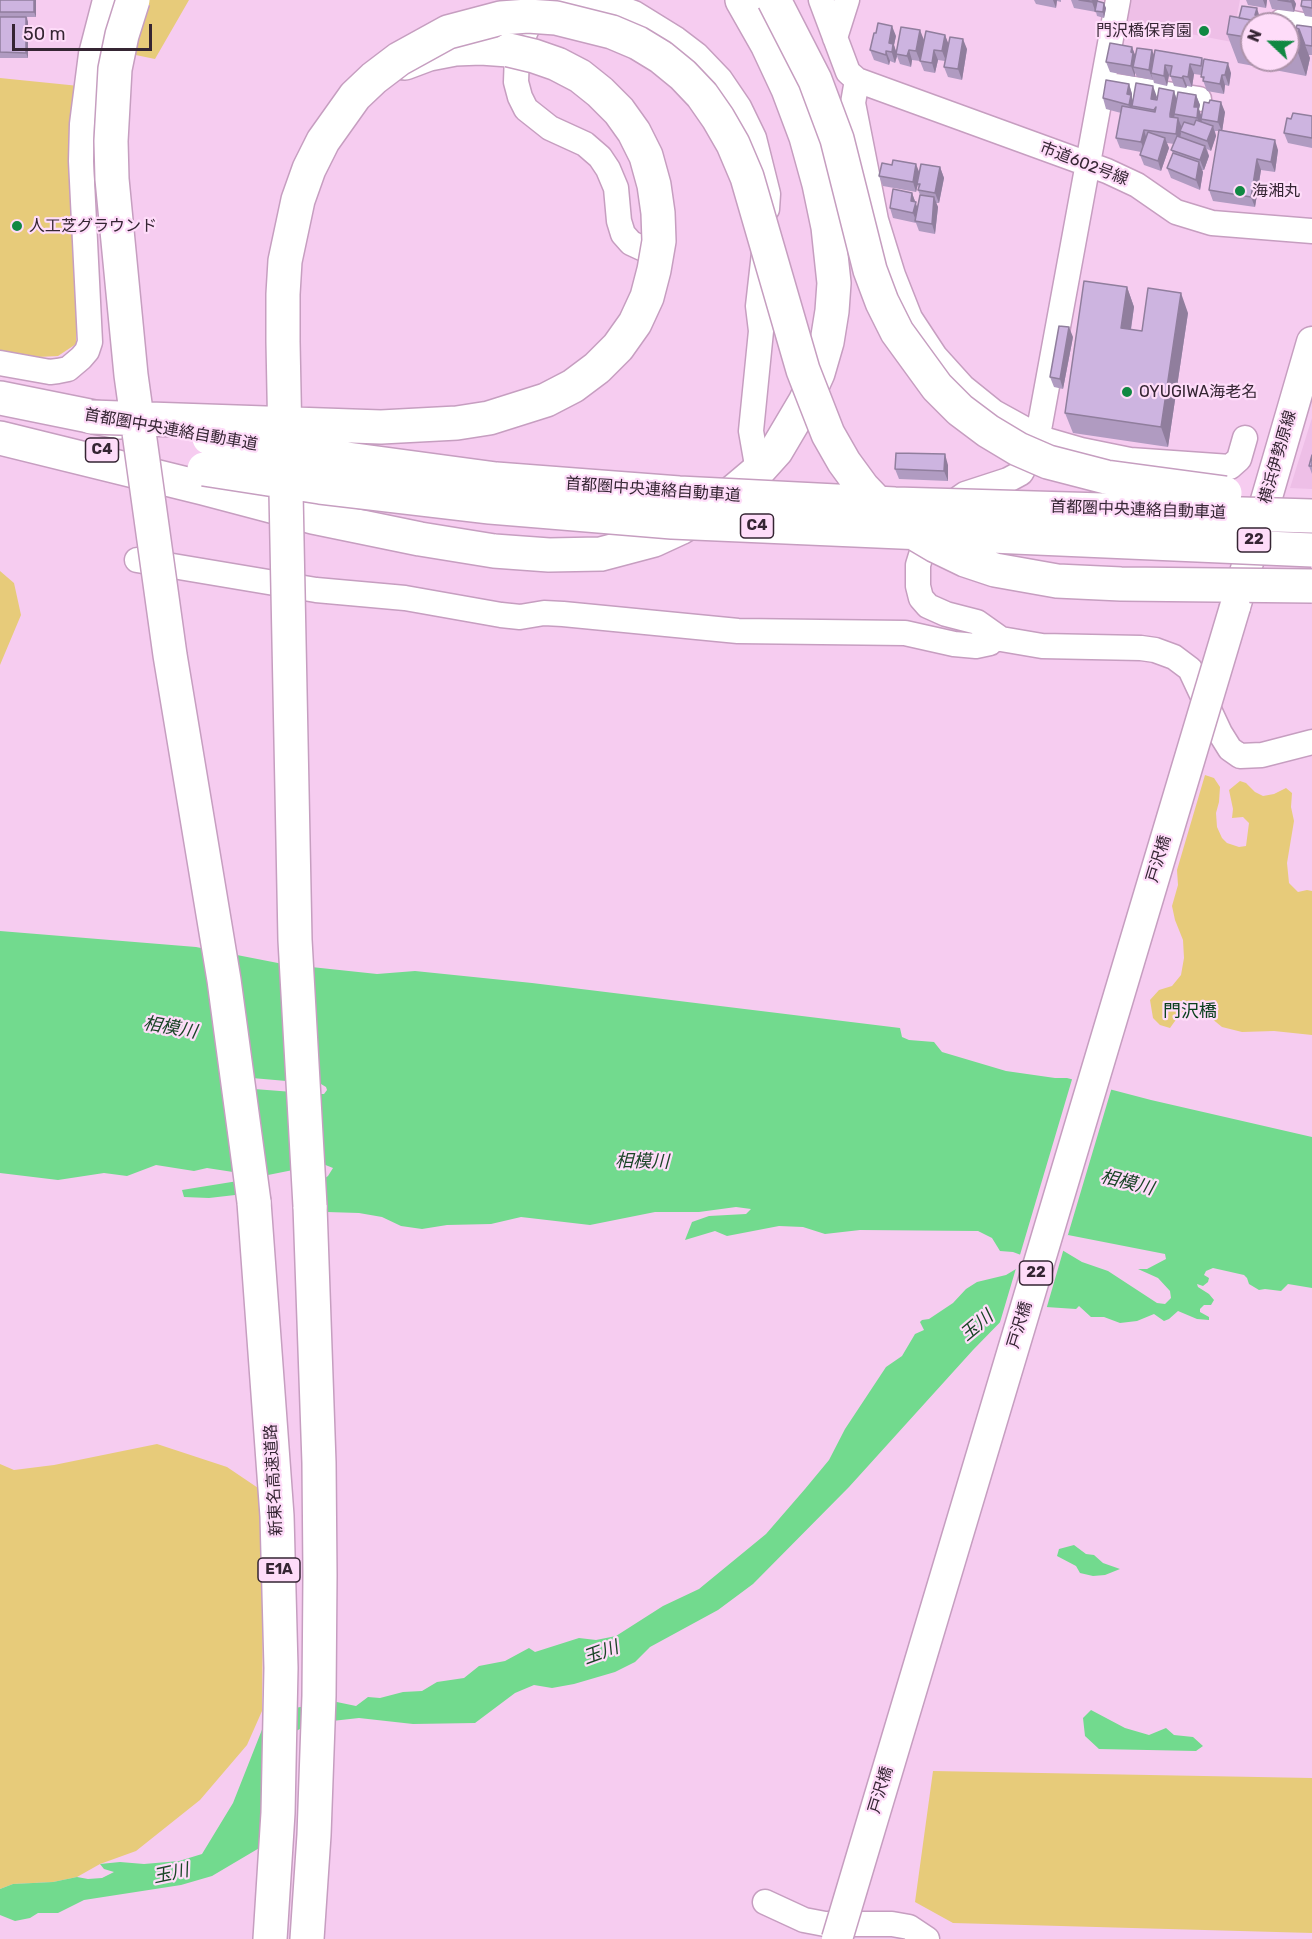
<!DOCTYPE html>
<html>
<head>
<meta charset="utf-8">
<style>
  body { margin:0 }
  #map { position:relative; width:1312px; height:1939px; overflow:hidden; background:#f6ccf0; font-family:Rubik,sans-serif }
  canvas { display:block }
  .north { position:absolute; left:1240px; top:12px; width:60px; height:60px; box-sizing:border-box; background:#fedcf9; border:2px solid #ae93aa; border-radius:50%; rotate:292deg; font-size:16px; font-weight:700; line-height:24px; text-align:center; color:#352533 }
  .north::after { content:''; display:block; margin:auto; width:21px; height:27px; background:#108842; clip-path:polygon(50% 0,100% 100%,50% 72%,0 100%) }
  .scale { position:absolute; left:12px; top:24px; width:140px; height:27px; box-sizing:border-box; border:3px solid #352533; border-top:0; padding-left:8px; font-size:18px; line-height:21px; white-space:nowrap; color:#352533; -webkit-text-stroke:4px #fedcf9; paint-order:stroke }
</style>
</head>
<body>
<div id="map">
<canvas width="1312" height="1939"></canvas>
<div class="north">N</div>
<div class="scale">50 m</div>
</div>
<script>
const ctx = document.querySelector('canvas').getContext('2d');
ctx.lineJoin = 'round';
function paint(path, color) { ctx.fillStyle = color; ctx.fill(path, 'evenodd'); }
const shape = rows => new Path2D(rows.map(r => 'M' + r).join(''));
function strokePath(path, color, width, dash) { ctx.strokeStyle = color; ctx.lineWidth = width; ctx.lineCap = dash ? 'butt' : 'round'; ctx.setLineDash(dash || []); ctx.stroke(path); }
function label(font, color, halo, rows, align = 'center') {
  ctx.font = font + ' Rubik,"Noto Sans JP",sans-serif'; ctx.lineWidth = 4.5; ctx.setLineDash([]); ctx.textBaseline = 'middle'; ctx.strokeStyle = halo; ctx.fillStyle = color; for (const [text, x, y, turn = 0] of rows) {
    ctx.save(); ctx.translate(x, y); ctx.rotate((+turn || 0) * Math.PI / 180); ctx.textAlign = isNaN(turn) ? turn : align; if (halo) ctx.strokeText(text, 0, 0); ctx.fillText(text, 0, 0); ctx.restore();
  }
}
const built = shape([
  [1121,0,1240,0,1232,42,1117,20],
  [1312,418,1312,489,1290,488]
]);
const green = shape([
  [116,0,189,0,155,59,102,48],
  [0,78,79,86,76,344,58,356,17,358,0,354],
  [0,571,14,583,21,615,0,665],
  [1205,775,1214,778,1220,787,1219,802,1216,813,1217,827,1222,838,1227,843,1239,847,1246,846,1249,823,1243,817,1232,818,1233,809,1229,790,1240,781,1246,783,1255,792,1263,796,1274,794,1286,788,1292,793,1291,807,1294,821,1287,863,1289,883,1298,892,1307,890,1312,891,1312,1035,1274,1031,1242,1032,1222,1027,1200,1009,1191,1005,1180,1014,1170,1028,1160,1025,1153,1018,1150,1000,1159,990,1172,986,1181,975,1184,958,1183,940,1175,920,1172,906,1178,885,1177,870],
  [157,1444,227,1467,264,1492,262,1711,247,1745,200,1800,136,1851,100,1864,77,1877,53,1882,13,1884,0,1889,0,1464,14,1470,54,1465],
  [933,1771,1312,1778,1312,1933,953,1923,915,1902]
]);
const water = shape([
  [0,931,196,947,283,964,377,974,415,971,532,983,900,1028,902,1037,909,1040,934,1042,942,1052,1006,1071,1055,1078,1067,1078,1151,1100,1312,1137,1312,1288,1288,1284,1281,1291,1265,1289,1259,1290,1249,1284,1247,1278,1244,1275,1213,1268,1206,1271,1204,1275,1209,1278,1208,1282,1203,1286,1197,1284,1198,1287,1209,1294,1214,1300,1211,1305,1204,1305,1200,1309,1200,1312,1209,1317,1209,1320,1197,1319,1178,1311,1169,1319,1164,1321,1154,1314,1137,1321,1120,1323,1104,1317,1091,1317,1079,1306,1076,1309,1046,1307,1012,1310,973,1350,849,1487,753,1584,718,1610,650,1647,635,1662,615,1672,574,1684,552,1688,534,1685,515,1693,475,1723,413,1724,359,1718,332,1721,300,1729,292,1733,261,1847,212,1876,181,1885,84,1900,58,1913,38,1913,30,1918,15,1921,0,1915,0,1889,13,1884,53,1882,77,1877,88,1879,102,1878,114,1872,104,1869,100,1864,120,1862,144,1864,179,1861,202,1854,233,1803,267,1717,295,1708,332,1701,356,1706,368,1697,380,1698,403,1692,422,1691,437,1682,464,1678,479,1666,505,1661,529,1648,535,1652,579,1638,596,1640,616,1636,663,1606,699,1589,766,1534,805,1489,829,1460,845,1429,886,1367,902,1356,915,1334,924,1330,920,1322,922,1320,929,1319,953,1303,966,1289,977,1282,1006,1275,1021,1266,1021,1255,1013,1252,1000,1251,992,1238,978,1231,860,1230,825,1234,803,1227,779,1226,727,1236,715,1231,685,1240,692,1222,709,1216,746,1214,751,1209,736,1207,699,1212,655,1212,590,1225,521,1217,491,1224,447,1225,422,1229,401,1226,382,1217,359,1213,327,1212,294,1200,328,1176,333,1168,323,1164,268,1175,260,1187,235,1195,209,1198,184,1197,182,1190,244,1180,246,1174,207,1168,194,1171,156,1165,127,1176,104,1173,58,1180,0,1173],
  [252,1078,321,1084,326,1087,327,1090,324,1094,319,1094,254,1089],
  [1068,1235,1165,1254,1166,1259,1147,1269,1138,1269,1158,1278,1170,1291,1171,1298,1165,1304,1157,1303,1108,1271,1082,1262,1062,1250,1058,1242],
  [1074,1545,1086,1554,1094,1555,1103,1563,1120,1569,1105,1575,1093,1576,1080,1573,1076,1566,1057,1556,1059,1549],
  [1091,1710,1125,1728,1149,1735,1166,1728,1174,1735,1193,1737,1203,1746,1196,1751,1099,1749,1085,1736,1083,1718]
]);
const pier = shape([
  [1073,1076,1112,1087,1067,1238,1064,1238,1062,1242,1064,1248,1046,1310,1014,1313,998,1329]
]);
const minor = shape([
  [613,0,611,5,584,2,565,4,550,9,536,19,527,28,517,54,516,82,520,97,526,109,550,128,585,144,600,157,608,169,616,188,619,221,623,234,631,243,657,255],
  [821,0,848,72,857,80,1107,171,1137,185,1176,212,1212,223,1312,231],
  [1118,0,1036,446,1021,473,1008,480,965,494,945,508,930,526,918,565,918,586,921,598,928,606,946,614,977,622,1001,639,1042,646,1141,648,1155,650,1174,657,1190,669,1220,733,1230,749,1240,756,1262,755,1312,742],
  [611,5,634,13,676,39,697,55,720,79,739,107,754,138,768,194,767,209],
  [1282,21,1312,27],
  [835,38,847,0],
  [857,80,853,103,876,220,893,275,910,318,935,356,963,387,994,412,1043,439,1081,450,1130,460,1230,467,1239,459,1245,438],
  [1103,84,1199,99],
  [0,363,50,372,58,371,68,369,81,358,87,351,90,342,81,161,82,124,91,54,105,0],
  [758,471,751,431,761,331,758,306,764,253],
  [137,560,316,590,405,598,501,615,520,617,544,613,563,614,738,631,905,633,954,644,976,646,990,643,995,637],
  [765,1902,804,1920,825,1924,892,1924,909,1927,927,1939]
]);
const major = shape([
  [1235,607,1312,342]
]);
const highway = shape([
  [405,63,429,54,455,49,481,48,509,50],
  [0,398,119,422],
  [0,438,203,488,313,517,420,539,494,551,549,555,601,554,654,540,680,528,715,507,738,488,758,471,776,451,805,402,818,373,827,342,832,311,834,283,828,227,819,184,806,137,788,89,767,44,742,0],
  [254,1202,277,1516,281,1668,278,1813,270,1939],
  [307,1939,314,1835,319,1696,320,1575,319,1463,310,1206]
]);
const majorBridge = shape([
  [837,1939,1235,607]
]);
const highwayBridge = shape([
  [133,0,122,35,115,69,111,141,112,179,131,375,170,655,224,980,254,1202],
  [774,0,815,80,837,139,870,270,882,302,897,332,937,387,960,410,988,431,1018,449,1048,462,1106,477,1225,493],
  [91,417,381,427,457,423,489,418,546,400,573,386,597,368,618,347,635,323,647,297,654,270,659,241,658,213,654,185,646,156,634,132,619,111,600,92,580,76,557,64,534,56,509,50],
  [209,438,325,456,496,479,679,493,895,504,1312,516],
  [204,469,320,487,490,507,672,522,1312,550],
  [310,1206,295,940,283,342,283,294,285,261,298,200,309,169,323,141,355,96,374,78,399,59,448,32,501,18,528,16,556,18,612,32,638,43,661,57,683,75,702,95,718,118,733,144,747,177,803,370,828,434,844,462,863,488,885,511,909,530,936,546,965,560,995,570,1057,581,1121,584,1312,586]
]);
const wall = shape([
  [0,0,36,0,36,17,27,17,28,22,28,58,0,58],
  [1034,0,1061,0,1061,2,1057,1,1056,8,1036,4],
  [1071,0,1098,0,1098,2,1106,8,1104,18,1097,16,1096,12,1074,8],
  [1246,0,1267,0,1266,8,1248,5],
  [1269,0,1294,0,1296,4,1294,12,1272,9],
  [1312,0,1312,17,1305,16,1301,6],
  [1239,18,1260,18,1260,22,1266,23,1276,23,1287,20,1290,27,1296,28,1312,27,1312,55,1308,55,1310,58,1306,76,1238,63,1227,34],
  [1252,24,1288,24,1288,60,1252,60],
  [945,35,948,44,967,49,962,80,948,77,944,67,945,61,938,60,935,73,924,71,920,61],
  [896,36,894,45,896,52,924,40,920,61,912,60,911,67,900,64,897,56,895,63,890,61,889,65,874,60,870,50],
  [1132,47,1135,56,1154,55,1202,58,1204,62,1231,73,1229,86,1225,85,1224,94,1207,91,1201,75,1194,74,1192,87,1187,86,1186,88,1174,86,1170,75,1169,75,1167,86,1154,83,1153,79,1153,80,1137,77,1135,73,1135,77,1110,72,1106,62],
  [1129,84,1132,94,1132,98,1133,101,1157,97,1156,100,1174,91,1177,100,1196,95,1200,105,1199,109,1201,116,1225,112,1222,131,1278,150,1275,172,1261,170,1255,207,1213,201,1209,190,1219,131,1215,131,1216,136,1211,151,1207,149,1209,156,1204,170,1202,170,1203,172,1200,190,1171,178,1167,168,1173,153,1171,150,1174,144,1167,143,1169,148,1161,171,1144,165,1140,155,1141,152,1120,148,1116,138,1121,113,1106,109,1103,98],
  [1312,116,1312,148,1288,143,1284,133,1291,119],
  [940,167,944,178,939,203,936,203,938,207,935,234,919,231,916,223,893,218,890,208,912,193,917,207,920,195,918,190,919,188,918,185,916,192,883,186,879,176,919,173],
  [1127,287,1134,307,1131,330,1142,331,1188,313,1168,447,1073,433,1065,413],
  [1073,337,1063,389,1054,387,1050,377],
  [1312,455,1312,474,1309,466],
  [948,465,948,481,899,479,895,469]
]);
const shadedWall = shape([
  [34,0,36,0,36,17,34,12],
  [1053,0,1057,0,1056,8],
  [1093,0,1098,0,1096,13,1092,2],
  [1263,0,1267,0,1266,8],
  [1291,0,1294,0,1296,4,1294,12,1291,2],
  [1104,3,1106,8,1104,18,1103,12],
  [1257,8,1260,18,1260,21,1261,24,1256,24,1255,15],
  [26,17,28,22,28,58,26,53],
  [892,26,896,36,894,45,897,54,896,54,897,56,895,63,889,43],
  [1299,29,1310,58,1306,76,1296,47],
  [920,30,924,40,920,61,916,51],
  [945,35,949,45,946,61,942,51],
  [963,39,967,49,962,80,958,69],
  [1132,47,1136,57,1133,67,1135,73,1135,77,1131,66],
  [909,50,912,60,911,67,907,56],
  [934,50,938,60,935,73,932,63],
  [1152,50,1156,60,1151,73,1153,80,1149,70],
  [886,51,890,61,889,65,886,55],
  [1228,63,1231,73,1229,86,1225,75],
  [1190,64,1194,74,1192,87,1188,77],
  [1165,65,1169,75,1167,86,1164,76],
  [1222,75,1225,85,1224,94,1220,84],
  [1183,76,1187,86,1186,88,1182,78],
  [1129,84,1132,94,1132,98,1134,105,1132,106,1133,111,1132,116,1129,105,1127,94],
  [1153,86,1157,97,1155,109,1151,99],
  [1174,91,1177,101,1173,124,1170,114],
  [1196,95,1200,105,1199,109,1202,118,1201,119,1202,121,1200,128,1194,107],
  [1221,102,1225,112,1222,132,1218,122],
  [1178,118,1182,128,1180,131,1181,133,1179,144,1176,134],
  [1213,126,1216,136,1211,151,1207,141],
  [1144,130,1147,140,1145,152,1141,142],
  [1165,138,1169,148,1161,171,1158,161],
  [1275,140,1278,150,1275,172,1271,162],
  [1205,146,1209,156,1204,170,1200,160],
  [1257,159,1261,170,1255,207,1251,197],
  [1199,162,1203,172,1200,190,1196,180],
  [916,164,920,174,916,192,913,182],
  [940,167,944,178,939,203,935,193],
  [912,193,919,212,917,223,913,213,911,201],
  [934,197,938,207,935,234,932,224],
  [1127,287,1134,307,1128,348,1121,328],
  [1181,293,1188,313,1168,447,1161,427],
  [1069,327,1073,337,1063,389,1060,379],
  [945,454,948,465,948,481,944,471]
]);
const building = shape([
  [0,0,34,0,34,12,0,12,0,0],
  [1079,0,1093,0,1092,2,1079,0],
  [1278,0,1291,0,1291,2,1278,0],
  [1302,0,1312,0,1312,8,1301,6,1302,0],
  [1097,1,1104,3,1103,12,1095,11,1097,1],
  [1242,6,1257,8,1255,15,1258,16,1257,21,1239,18,1242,6],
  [1230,16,1272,24,1252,24,1252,38,1227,34,1230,16],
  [0,17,26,17,26,53,0,52,0,17],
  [1277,18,1287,20,1287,24,1272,24,1266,23,1267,21,1276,23,1277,18],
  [878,23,892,26,889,43,893,44,892,52,886,51,886,55,870,50,874,33,876,33,878,23],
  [1297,25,1312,27,1312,46,1305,45,1299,29,1296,28,1297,25],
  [901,27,920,30,916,51,909,50,907,56,896,54,901,27],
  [1288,27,1299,29,1296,47,1288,45,1288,27],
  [926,31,945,35,942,51,934,50,932,63,920,61,926,31],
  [950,37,963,39,958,69,944,67,950,37],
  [1110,43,1132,47,1131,52,1133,53,1131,66,1106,62,1110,43],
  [1137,48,1152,50,1149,70,1133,67,1137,48],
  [1155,50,1202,58,1201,66,1190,64,1188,77,1183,76,1182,78,1170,76,1172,66,1165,65,1164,76,1151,73,1155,50],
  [1204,59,1228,63,1225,75,1222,75,1220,84,1203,81,1204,77,1201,77,1204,59],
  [1106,80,1129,84,1127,94,1131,95,1129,105,1103,98,1106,80],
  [1136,83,1153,86,1151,99,1157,100,1159,88,1174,91,1170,114,1170,117,1178,118,1176,134,1144,130,1141,142,1116,138,1122,106,1155,112,1156,107,1154,110,1132,106,1136,83],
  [1178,92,1196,95,1194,107,1198,107,1197,118,1174,114,1178,92],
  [1210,100,1221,102,1218,122,1201,119,1204,102,1209,103,1210,100],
  [1293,113,1312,116,1312,138,1284,133,1287,118,1291,119,1293,113],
  [1196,120,1213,126,1207,141,1180,131,1184,122,1194,125,1196,120],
  [1219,130,1275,140,1271,162,1257,159,1251,197,1209,190,1219,130],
  [1148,132,1165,138,1158,161,1140,155,1148,132],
  [1177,136,1205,146,1200,160,1171,150,1177,136],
  [1173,153,1199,162,1196,180,1167,168,1173,153],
  [893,160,916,164,913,182,879,176,882,163,892,165,893,160],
  [921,164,940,167,935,193,918,190,920,184,917,184,921,164],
  [893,189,912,193,911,201,916,202,913,213,890,208,893,189],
  [920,195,934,197,932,224,915,221,920,195],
  [1084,281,1127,287,1121,328,1142,331,1148,288,1181,293,1161,427,1065,413,1084,281],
  [1059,326,1069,327,1060,379,1050,377,1059,326],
  [896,453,945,454,944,471,895,469,896,453],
  [1312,455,1312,466,1309,466,1312,455]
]);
const markers = [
  [1204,31,6,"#108842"],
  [1240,191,6,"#108842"],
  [17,226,6,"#108842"],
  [1127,392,6,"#108842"]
];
const shields = [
  [102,450,33],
  [757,526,33],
  [1254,540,33],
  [1036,1273,33],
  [279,1570,42]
];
const shieldNames = [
  ["C4",102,450],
  ["C4",757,526],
  ["22",1254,540],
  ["22",1036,1273],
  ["E1A",279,1570]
];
const poiNames = [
  ["門沢橋保育園",1192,31,"right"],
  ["海湘丸",1252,191],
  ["人工芝グラウンド",29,226],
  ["OYUGIWA海老名",1139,392]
];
const streetNames = [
  ["市道602号線",1084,164,21],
  ["首都圏中央連絡自動車道",171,430,10],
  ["横浜伊勢原線",1278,457,-74],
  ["首都圏中央連絡自動車道",653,490,4],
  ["首都圏中央連絡自動車道",1138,510,2],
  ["戸沢橋",1159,859,-73],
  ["戸沢橋",1020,1325,-73],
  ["新東名高速道路",274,1480,-93],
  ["戸沢橋",881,1790,-73]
];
const neighbourhoodNames = [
  ["門沢橋",1190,1012]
];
const waterNames = [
  ["相模川",170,1028,10],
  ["相模川",642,1162,1],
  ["相模川",1127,1183,14],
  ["玉川",977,1326,-40],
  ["玉川",601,1653,-20],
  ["玉川",171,1874,-12]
];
paint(built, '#eebfe7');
paint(green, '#e7cb7a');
paint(water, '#72da8e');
paint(pier, '#f6ccf0');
strokePath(minor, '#c69ec0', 27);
strokePath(major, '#c69ec0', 33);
strokePath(highway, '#c69ec0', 36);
strokePath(minor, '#fff', 24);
strokePath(major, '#fff', 30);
strokePath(highway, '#fff', 33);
strokePath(majorBridge, '#c69ec0', 33, []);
strokePath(highwayBridge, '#c69ec0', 36, []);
strokePath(majorBridge, '#fff', 30);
strokePath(highwayBridge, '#fff', 33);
paint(wall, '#b09bc1');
paint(shadedWall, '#907e9d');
paint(building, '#cdb4e0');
strokePath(building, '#907e9d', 1.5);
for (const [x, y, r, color] of markers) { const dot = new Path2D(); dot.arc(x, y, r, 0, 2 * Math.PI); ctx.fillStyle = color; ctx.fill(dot); strokePath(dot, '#fedcf9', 2); }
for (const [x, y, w] of shields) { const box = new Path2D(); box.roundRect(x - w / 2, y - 12, w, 24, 4.5); ctx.fillStyle = '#fedcf9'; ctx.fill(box); strokePath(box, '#352533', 1.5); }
label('bold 15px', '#352533', null, shieldNames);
label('16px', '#352533', '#fedcf9', poiNames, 'left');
label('16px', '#352533', '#fedcf9', streetNames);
label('18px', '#0a401e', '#fedcf9', neighbourhoodNames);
label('italic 18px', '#1b4527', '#fedcf9', waterNames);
</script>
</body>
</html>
